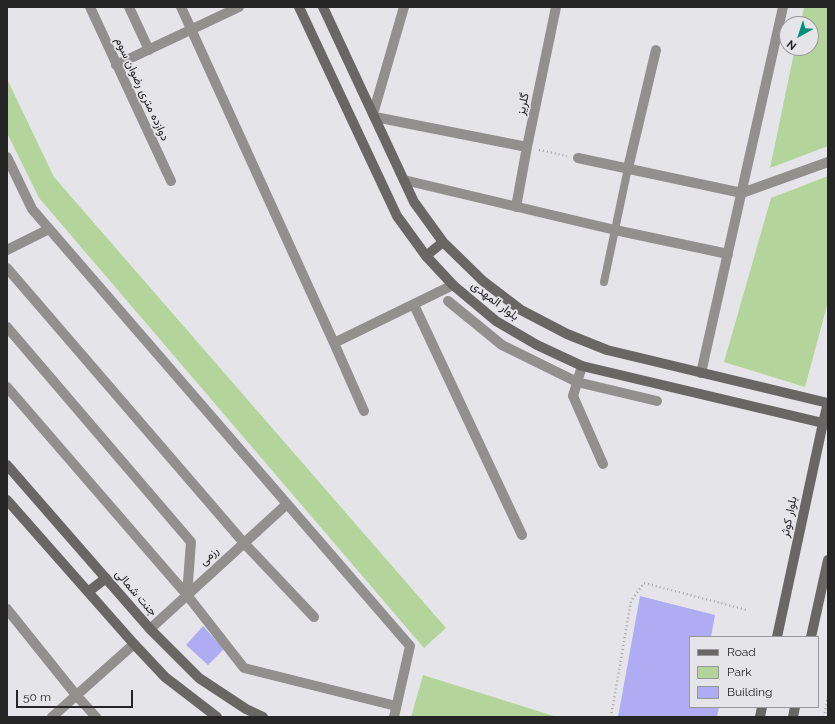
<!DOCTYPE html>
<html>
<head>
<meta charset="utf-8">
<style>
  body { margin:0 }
  #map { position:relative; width:835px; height:724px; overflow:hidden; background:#e5e5e9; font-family:Raleway,sans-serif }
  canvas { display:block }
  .frame { position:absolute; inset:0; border:8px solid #252526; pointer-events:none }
  .legend { position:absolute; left:689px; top:636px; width:130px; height:72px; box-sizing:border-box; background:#e5e5e9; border:1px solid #98989b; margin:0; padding:5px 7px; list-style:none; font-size:12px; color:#252526 }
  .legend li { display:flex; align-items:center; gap:8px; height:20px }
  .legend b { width:20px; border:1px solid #98989b }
  .north { position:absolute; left:779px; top:16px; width:40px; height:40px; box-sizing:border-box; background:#e5e5e9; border:1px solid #98989b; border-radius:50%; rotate:219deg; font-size:11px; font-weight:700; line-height:16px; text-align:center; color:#252526 }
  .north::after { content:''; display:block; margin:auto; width:14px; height:18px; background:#008f79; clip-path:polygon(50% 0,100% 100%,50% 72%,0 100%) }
  .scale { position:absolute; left:16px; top:690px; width:117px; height:18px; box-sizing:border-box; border:2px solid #252526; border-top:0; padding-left:5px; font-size:12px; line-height:14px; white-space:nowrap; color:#252526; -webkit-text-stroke:3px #e5e5e9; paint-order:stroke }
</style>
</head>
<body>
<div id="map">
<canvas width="835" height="724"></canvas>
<div class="frame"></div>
<ul class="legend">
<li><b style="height:5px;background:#696766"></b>Road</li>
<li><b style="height:11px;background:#b3d59b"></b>Park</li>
<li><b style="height:11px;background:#afacf4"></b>Building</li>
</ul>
<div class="north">N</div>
<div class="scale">50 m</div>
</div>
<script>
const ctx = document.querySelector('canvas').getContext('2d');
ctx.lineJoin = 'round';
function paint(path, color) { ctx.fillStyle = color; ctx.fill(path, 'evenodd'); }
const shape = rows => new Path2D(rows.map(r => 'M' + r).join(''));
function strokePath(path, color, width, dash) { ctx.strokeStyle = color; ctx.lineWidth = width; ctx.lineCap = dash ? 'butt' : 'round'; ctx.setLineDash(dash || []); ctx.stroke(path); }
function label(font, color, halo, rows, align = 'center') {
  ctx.font = font + ' Raleway,Vazirmatn,sans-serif'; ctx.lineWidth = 3.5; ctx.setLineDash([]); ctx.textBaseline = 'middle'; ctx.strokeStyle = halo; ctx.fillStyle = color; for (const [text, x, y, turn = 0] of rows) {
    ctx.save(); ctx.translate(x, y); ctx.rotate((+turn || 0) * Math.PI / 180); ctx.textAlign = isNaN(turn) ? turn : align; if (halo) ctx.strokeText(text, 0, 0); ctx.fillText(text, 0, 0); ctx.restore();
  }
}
const green = shape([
  [804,7,828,7,828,146,770,168,795,48,811,48,811,24,801,24],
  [7,79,54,177,446,628,424,648,39,198,7,133],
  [828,176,828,302,805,387,724,362,771,198],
  [423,675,557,717,411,717]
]);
const building = shape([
  [640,596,715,615,711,637,690,637,690,707,719,707,717,717,618,717],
  [203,626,224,649,208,665,186,645]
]);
const path = shape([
  [539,150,567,156],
  [611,717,631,601,644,583,747,610],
  [824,717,828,697]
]);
const service = shape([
  [604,282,628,168]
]);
const minor = shape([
  [90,7,171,181],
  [129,7,149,50],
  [181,7,334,343,364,411],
  [116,65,239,7],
  [373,114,404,7],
  [375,117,527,147],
  [7,157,32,209,410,646,394,717],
  [578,158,742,193,828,162],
  [628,168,656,50],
  [404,180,615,230,728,254],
  [516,207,527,147,556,7],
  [7,250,49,229],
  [7,268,244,543,314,617],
  [448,301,502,345,577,382,657,401],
  [414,305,522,535],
  [7,327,191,542,187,595],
  [334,343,453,285],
  [582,366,573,396,603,464],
  [7,387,187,595,244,668,396,706],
  [7,609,76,695,96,717],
  [150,629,287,504],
  [52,717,134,644]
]);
const tertiary = shape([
  [701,373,783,7]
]);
const secondary = shape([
  [299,7,397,216,426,256,453,285,496,321,537,345,582,366,823,423,828,423],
  [323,7,414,202,443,242,483,281,521,310,567,334,607,350,828,403],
  [426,256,443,242],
  [7,465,150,629,199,678,246,709,263,717],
  [7,500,134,644,165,677,217,717],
  [88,592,106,578],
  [777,637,823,423,828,403],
  [811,637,828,560],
  [760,717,762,707],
  [793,717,795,707]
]);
const streetNames = [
  ["دوازده متری رضوان سوم",142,89,65],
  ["گلریز",523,104,-78],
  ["بلوار المهدی",495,301,37],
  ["بلوار کوثر",789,517,-78],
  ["رزمی",209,556,-42],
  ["جنت شمالی",136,593,49]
];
paint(green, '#b3d59b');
paint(building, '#afacf4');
strokePath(path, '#a4a4a7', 2.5, [1, 3]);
strokePath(service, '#91908f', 8);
strokePath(minor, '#91908f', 10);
strokePath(tertiary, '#91908f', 10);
strokePath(secondary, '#696766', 10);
label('12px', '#252526', '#e5e5e9', streetNames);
</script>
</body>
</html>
